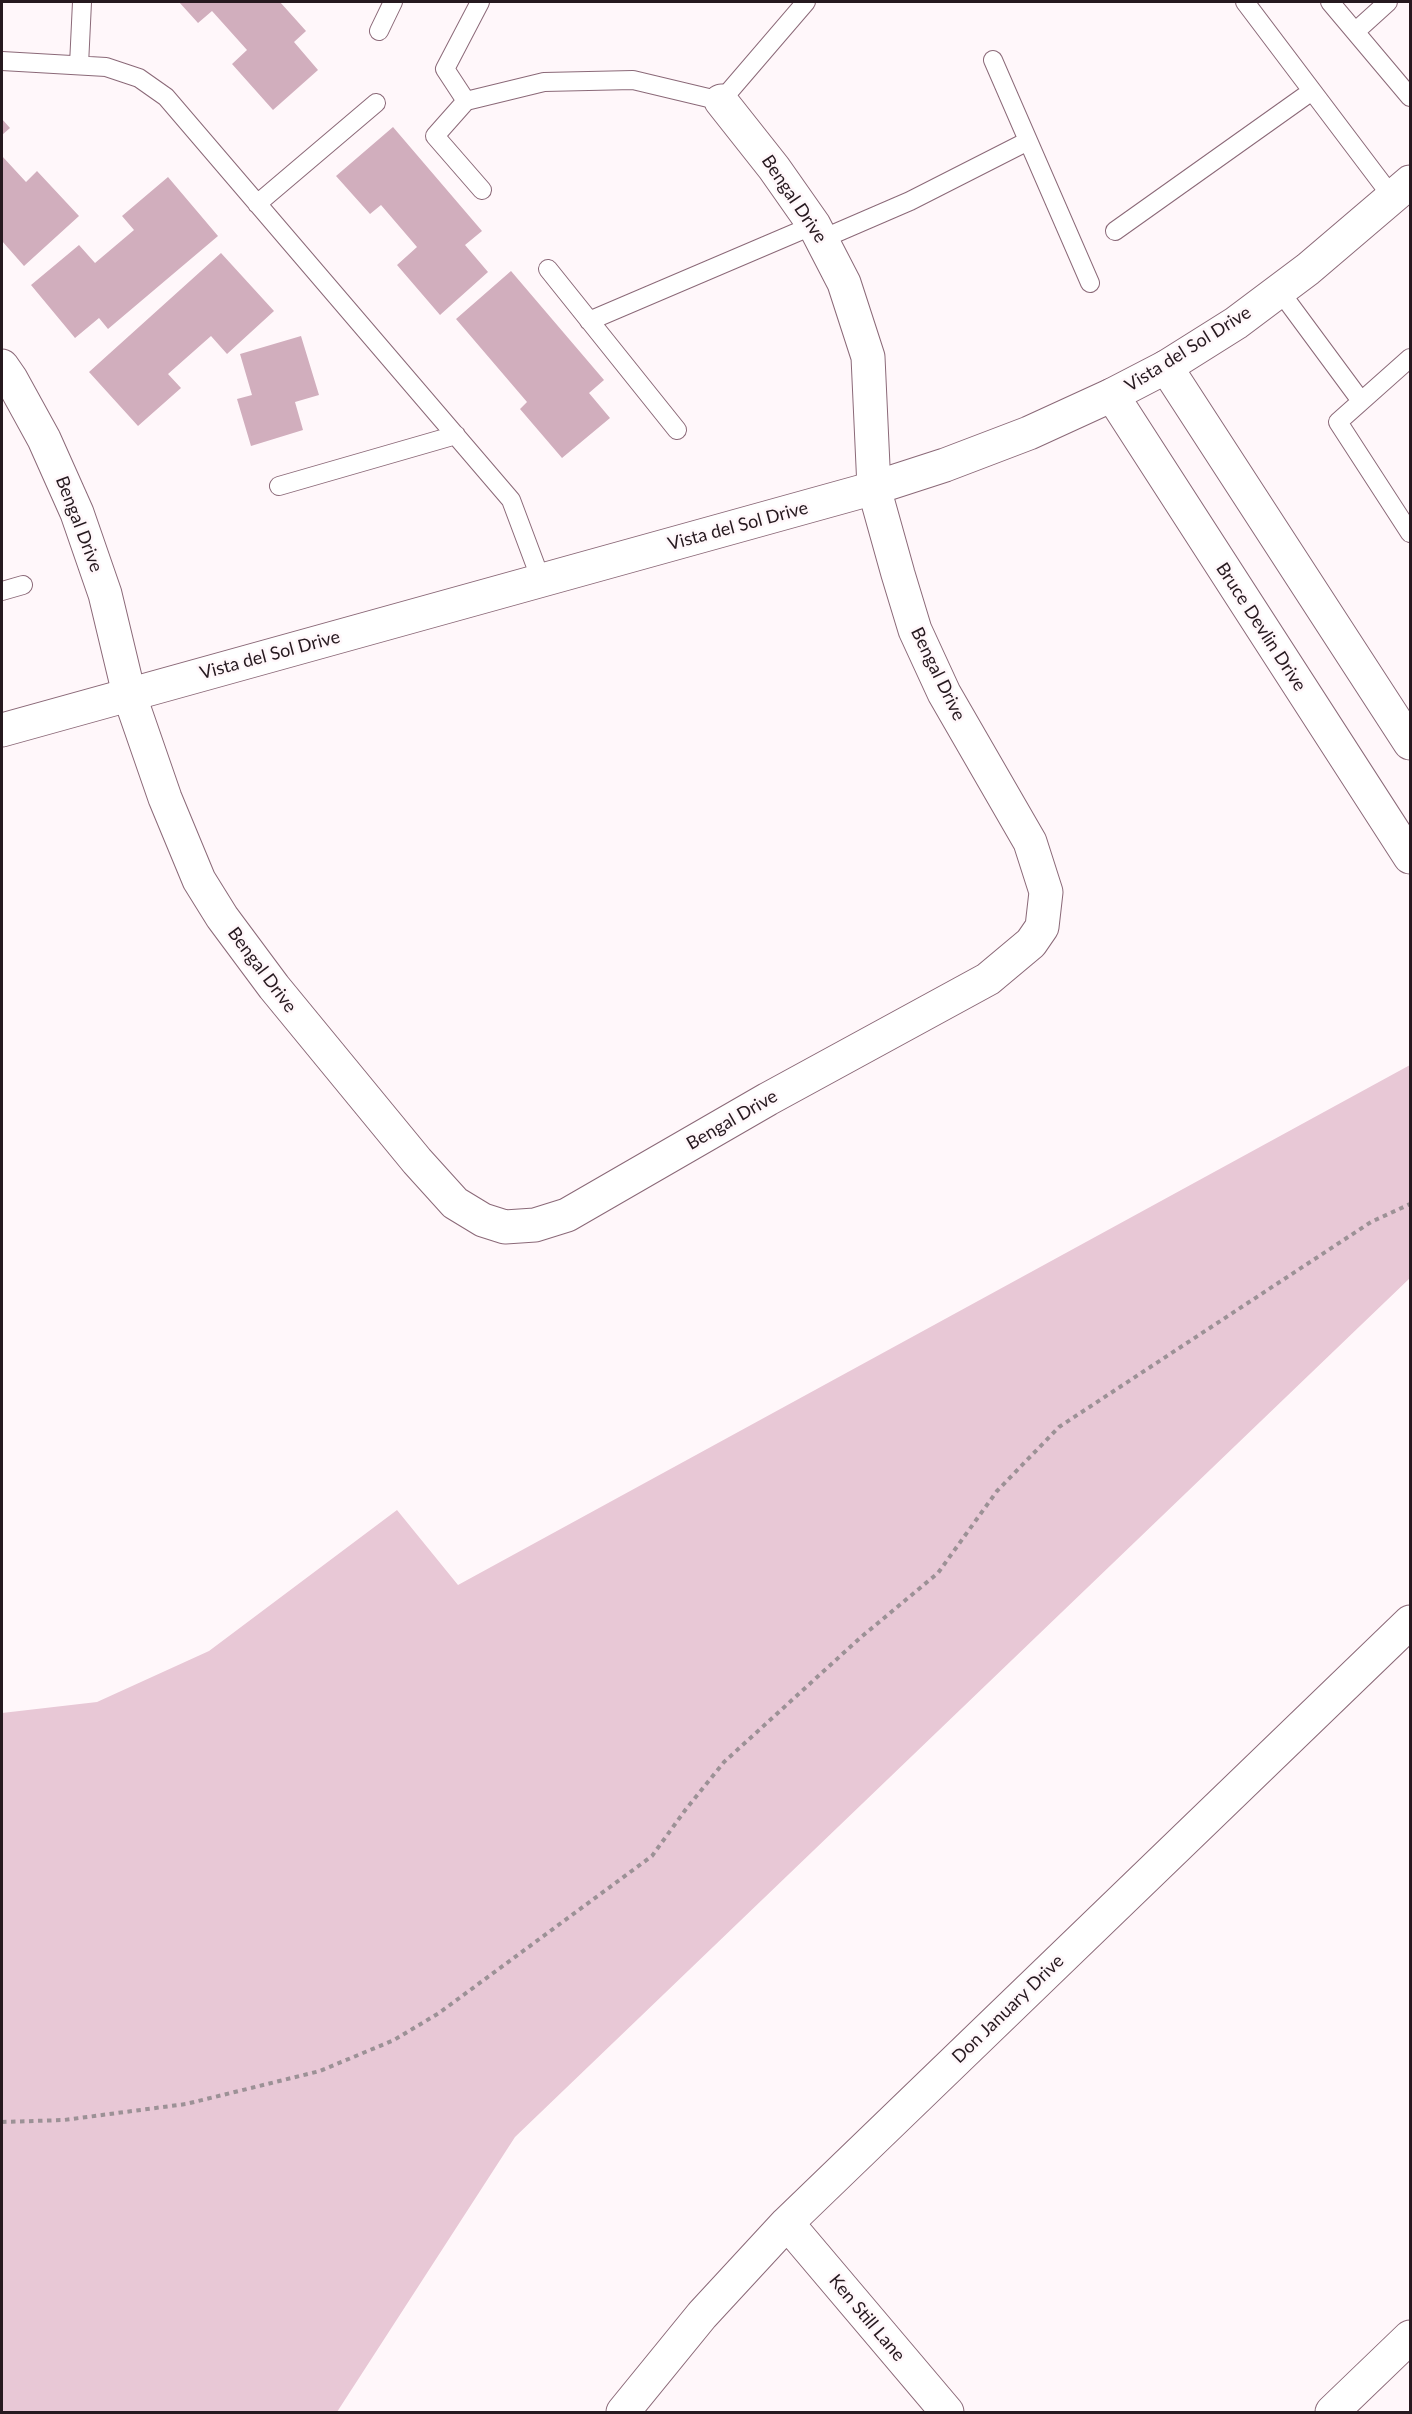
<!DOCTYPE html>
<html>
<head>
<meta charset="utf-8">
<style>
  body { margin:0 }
  #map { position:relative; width:1412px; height:2414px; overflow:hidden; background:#fff7fa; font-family:Lato,sans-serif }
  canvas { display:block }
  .frame { position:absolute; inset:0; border:3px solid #26191f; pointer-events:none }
</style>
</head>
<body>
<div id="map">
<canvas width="1412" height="2414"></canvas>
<div class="frame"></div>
</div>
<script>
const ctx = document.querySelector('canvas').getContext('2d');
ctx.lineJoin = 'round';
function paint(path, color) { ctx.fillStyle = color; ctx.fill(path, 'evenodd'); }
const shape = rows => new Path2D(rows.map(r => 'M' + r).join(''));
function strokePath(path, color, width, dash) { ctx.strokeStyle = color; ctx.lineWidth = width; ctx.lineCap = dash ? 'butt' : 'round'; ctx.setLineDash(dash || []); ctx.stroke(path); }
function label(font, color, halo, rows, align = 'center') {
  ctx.font = font + ' Lato,sans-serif'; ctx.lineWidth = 5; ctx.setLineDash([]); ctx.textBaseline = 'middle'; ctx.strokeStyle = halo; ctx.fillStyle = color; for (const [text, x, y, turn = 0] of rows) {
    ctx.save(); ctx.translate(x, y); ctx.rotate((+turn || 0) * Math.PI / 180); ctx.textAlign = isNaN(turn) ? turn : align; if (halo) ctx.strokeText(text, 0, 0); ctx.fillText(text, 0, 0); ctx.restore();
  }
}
const green = shape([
  [1410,1065,1410,1278,515,2137,337,2412,2,2412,2,1713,97,1702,209,1651,397,1510,458,1585]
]);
const building = shape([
  [179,2,280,2,306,31,294,42,318,70,273,110,232,64,247,50,212,11,198,23],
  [2,119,10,128,2,135],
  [393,127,482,231,465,245,488,272,440,315,397,265,417,247,381,205,370,214,336,176],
  [2,156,26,182,37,171,79,216,24,266,2,241],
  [168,177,218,236,108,329,99,318,75,338,31,285,79,245,95,263,134,230,122,216],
  [221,253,274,311,227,354,211,336,168,374,181,388,138,426,89,372],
  [511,271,604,380,589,393,610,418,562,458,520,409,527,402,456,319],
  [301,336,319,395,295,402,303,430,251,446,237,399,252,395,240,354]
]);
const path = shape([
  [2,2122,64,2120,186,2104,320,2071,394,2040,439,2013,652,1856,686,1809,724,1762,860,1638,938,1573,997,1491,1059,1427,1371,1222,1410,1204]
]);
const service = shape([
  [1245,2,1393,198],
  [1330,2,1410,97],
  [379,31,393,2],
  [1356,31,1388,2],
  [993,60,1090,283],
  [2,61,106,67,139,78,166,97,511,500,541,580],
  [79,65,82,2],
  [466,101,445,69,480,2],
  [482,190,435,136,466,101,544,82,633,80,721,101,806,2],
  [257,204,376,103],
  [1115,231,1312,91],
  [822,239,910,201,1028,141],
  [548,269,677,430],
  [1279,290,1361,401],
  [589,321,814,225],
  [1410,358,1338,422,1410,533],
  [279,486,456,435],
  [2,591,23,585]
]);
const minor = shape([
  [2,366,11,379,44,439,77,513,105,594,129,694,165,798,199,880,222,917,274,987,417,1161,455,1203,483,1220,505,1227,535,1225,567,1215,768,1099,988,979,1031,943,1042,927,1046,892,1030,842,944,693,915,630,898,574,874,488,868,357,844,283,814,225,774,168,721,101],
  [1166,367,1410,743],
  [1112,395,1410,857],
  [787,2223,947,2412],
  [623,2412,702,2315,787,2223,1410,1622],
  [1332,2412,1410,2337]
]);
const secondary = shape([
  [2,730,874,488,945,465,1029,433,1112,395,1166,367,1236,323,1308,269,1410,182]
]);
const streetNames = [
  ["Bengal Drive",794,199,56],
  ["Vista del Sol Drive",1188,349,-32],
  ["Bengal Drive",79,524,69],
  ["Vista del Sol Drive",738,526,-15],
  ["Bruce Devlin Drive",1261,627,57],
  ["Vista del Sol Drive",270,655,-15],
  ["Bengal Drive",938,674,64],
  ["Bengal Drive",262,970,53],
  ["Bengal Drive",732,1120,-30],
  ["Don January Drive",1008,2009,-44],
  ["Ken Still Lane",867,2318,50]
];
paint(green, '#e8c8d6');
paint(building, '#d1aebd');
strokePath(service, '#8b6978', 20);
strokePath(minor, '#8b6978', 35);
strokePath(secondary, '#8b6978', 35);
strokePath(path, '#9c9196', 4, [4.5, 4.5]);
strokePath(service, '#fff', 18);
strokePath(minor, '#fff', 33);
strokePath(secondary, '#fff', 33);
label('18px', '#26191f', '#fff7fa', streetNames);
</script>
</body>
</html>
